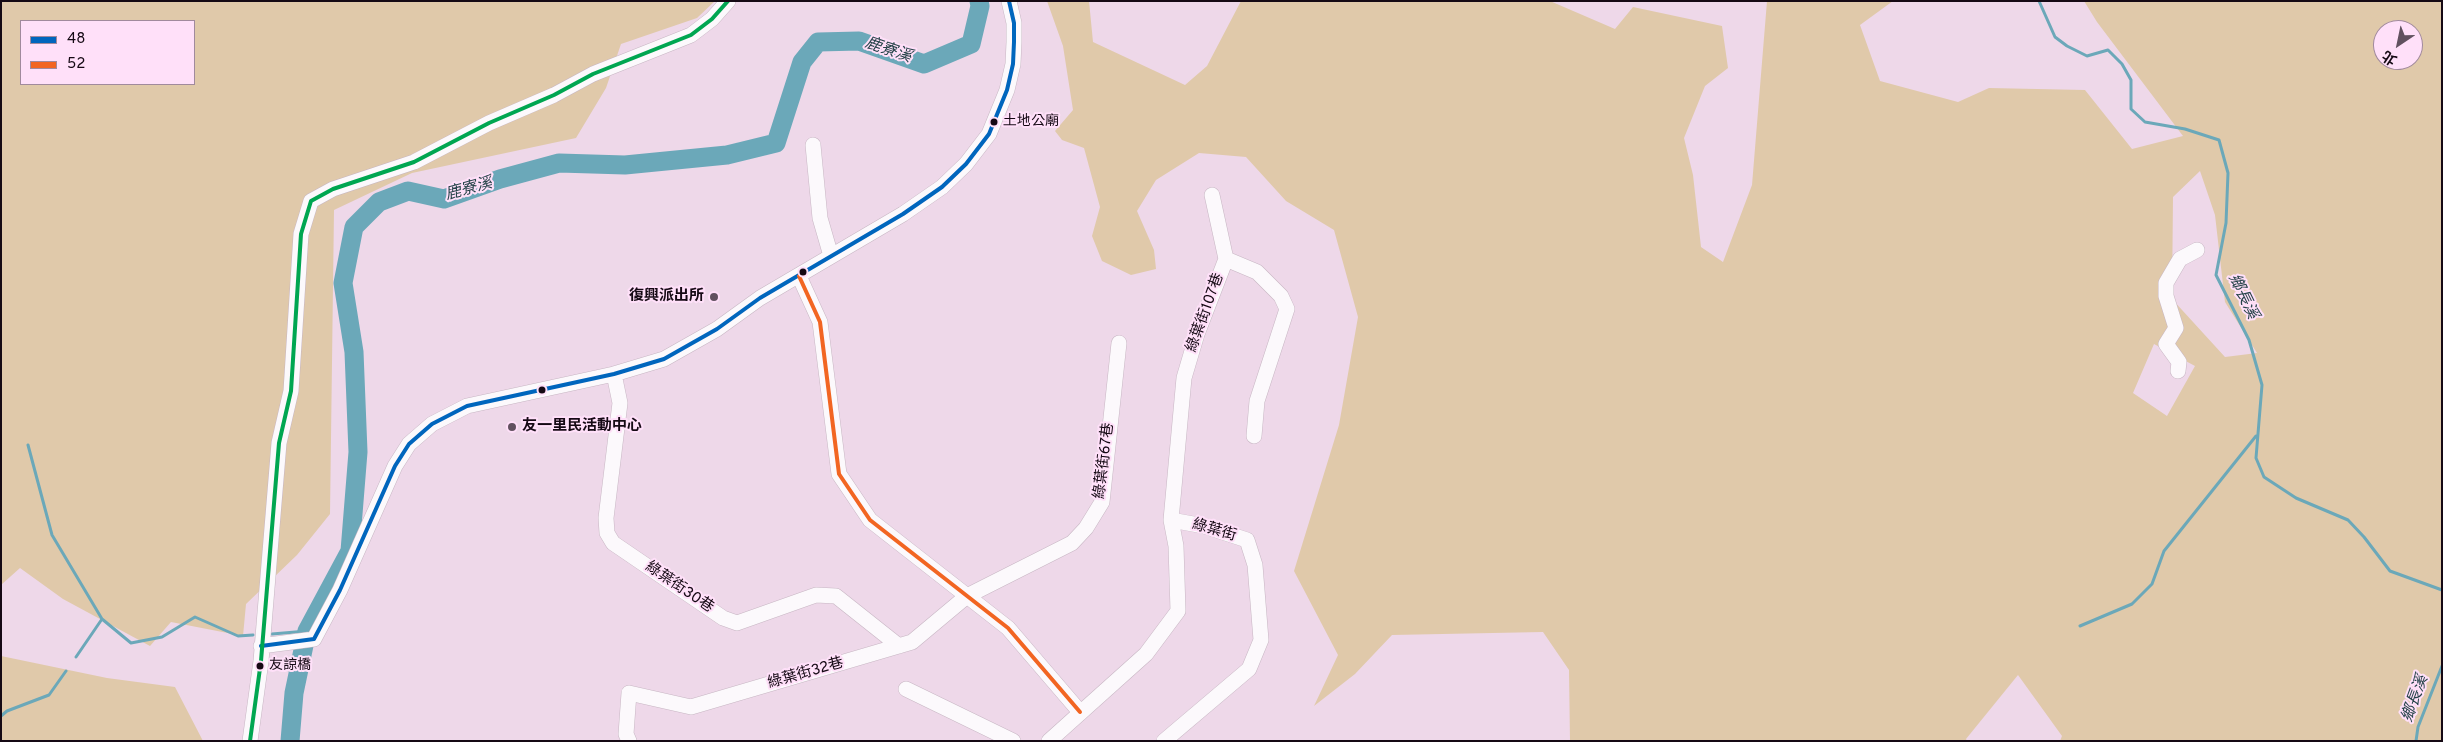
<!DOCTYPE html>
<html>
<head>
<meta charset="utf-8">
<style>
  body { margin:0 }
  #map { position:relative; width:2443px; height:742px; overflow:hidden; background:#eed8e9; font-family:Overpass,"Noto Sans TC",sans-serif }
  canvas { display:block }
  .frame { position:absolute; inset:0; border:2px solid #150914; pointer-events:none }
  .legend { position:absolute; left:20px; top:20px; width:175px; height:65px; box-sizing:border-box; background:#ffe0f9; border:1px solid #a18a9d; margin:0; padding:6px 9px; list-style:none; font-size:15px; color:#150914 }
  .legend li { display:flex; align-items:center; gap:10px; height:25px }
  .legend b { width:25px; border:1px solid #a18a9d }
  .north { position:absolute; left:2373px; top:20px; width:50px; height:50px; box-sizing:border-box; background:#ffe0f9; border:1px solid #a18a9d; border-radius:50%; rotate:214deg; font-size:14px; font-weight:700; line-height:20px; text-align:center; color:#150914 }
  .north::after { content:''; display:block; margin:auto; width:18px; height:22px; background:#61515f; clip-path:polygon(50% 0,100% 100%,50% 72%,0 100%) }
</style>
</head>
<body>
<div id="map">
<canvas width="2443" height="742"></canvas>
<div class="frame"></div>
<ul class="legend">
<li><b style="height:6px;background:#0065bd"></b>48</li>
<li><b style="height:6px;background:#f26522"></b>52</li>
</ul>
<div class="north">北</div>
</div>
<script>
const ctx = document.querySelector('canvas').getContext('2d');
ctx.lineJoin = 'round';
function paint(path, color) { ctx.fillStyle = color; ctx.fill(path, 'evenodd'); }
const shape = rows => new Path2D(rows.map(r => 'M' + r).join(''));
function strokePath(path, color, width, dash) { ctx.strokeStyle = color; ctx.lineWidth = width; ctx.lineCap = dash ? 'butt' : 'round'; ctx.setLineDash(dash || []); ctx.stroke(path); }
function label(font, color, halo, rows, align = 'center') {
  ctx.font = font + ' Overpass,"Noto Sans TC",sans-serif'; ctx.lineWidth = 4; ctx.setLineDash([]); ctx.textBaseline = 'middle'; ctx.strokeStyle = halo; ctx.fillStyle = color; for (const [text, x, y, turn = 0] of rows) {
    ctx.save(); ctx.translate(x, y); ctx.rotate((+turn || 0) * Math.PI / 180); ctx.textAlign = isNaN(turn) ? turn : align; if (halo) ctx.strokeText(text, 0, 0); ctx.fillText(text, 0, 0); ctx.restore();
  }
}
const green = shape([
  [1,1,715,1,697,18,621,44,606,88,576,138,412,173,334,210,330,514,297,555,246,604,243,636,171,622,150,646,63,599,20,568,1,585],
  [21,21,194,21,194,84,21,84],
  [1047,1,1089,1,1093,42,1185,85,1207,66,1241,1,1550,1,1615,29,1633,7,1722,26,1728,68,1705,86,1684,138,1693,175,1701,247,1723,262,1752,185,1767,1,1893,1,1860,25,1880,81,1958,102,1989,88,2085,90,2132,149,2183,136,2097,22,2084,1,2442,1,2442,741,2060,741,2062,736,2018,675,1966,739,1967,741,1570,741,1569,670,1543,632,1392,635,1355,674,1314,706,1338,655,1294,571,1339,425,1358,317,1334,230,1286,201,1246,157,1199,153,1156,180,1137,211,1154,250,1156,269,1131,275,1102,261,1092,236,1100,207,1084,148,1062,140,1055,131,1073,110,1063,46],
  [2383,30,2413,30,2413,60,2383,60],
  [2200,171,2215,215,2225,302,2257,353,2225,357,2172,299,2173,197],
  [2154,344,2195,366,2167,416,2133,393],
  [1,656,107,678,175,687,203,741,1,741]
]);
const stream = shape([
  [2039,1,2055,37,2067,46,2087,56,2108,50,2122,64,2131,80,2131,109,2145,122,2185,129,2219,140,2228,173,2226,223,2216,275,2249,340,2262,385,2256,458,2264,477,2296,498,2348,520,2364,537,2390,571,2442,590],
  [28,445,52,535,102,619],
  [2080,626,2132,604,2152,584,2164,551,2256,436],
  [272,634,307,631],
  [76,657,102,619,131,643,162,637,195,617,238,636,253,635],
  [1,716,7,711,49,695,66,671],
  [2416,741,2418,727,2442,666]
]);
const river = shape([
  [290,741,294,693,307,631,350,551,358,452,354,352,343,283,354,227,379,202,408,191,444,199,500,179,559,163,625,165,727,155,776,143,802,62,818,42,859,41,924,64,971,44,980,6,979,1]
]);
const minor = shape([
  [813,145,820,218,831,256],
  [1212,195,1226,259],
  [1226,259,1257,272,1281,296,1287,309,1257,401,1254,436],
  [799,276,820,322,839,474,870,520,1008,628,1080,712],
  [2178,371,2179,362,2166,344,2176,328,2166,296,2166,283,2180,259,2197,250],
  [614,374,620,403,606,518,607,533,613,543,723,618,737,623,816,595,836,596,899,646],
  [261,646,314,639,340,590,395,466,409,444,432,424,467,406,614,374,664,359,717,329,760,298,903,214,942,187,966,164,989,134,1007,90,1013,64,1014,42,1014,23,1009,1],
  [906,689,1013,741],
  [250,741,261,661,279,443,291,391,301,234,311,201,333,189,414,162,489,123,554,95,593,74,691,35,712,19,728,1],
  [629,741,626,734,629,693,691,707,912,642,967,596,1072,543,1086,528,1102,502,1119,343],
  [1049,741,1146,654,1178,611,1176,546,1171,520,1184,378,1197,334,1226,259],
  [1164,741,1249,669,1261,640,1255,565,1247,540,1204,526,1171,520]
]);
const bus1 = shape([
  [261,646,314,639,340,590,395,466,409,444,432,424,467,406,614,374,664,359,717,329,760,298,903,214,942,187,966,164,989,134,1007,90,1013,64,1014,42,1014,23,1009,1]
]);
const bus2 = shape([
  [799,276,820,322,839,474,870,520,1008,628,1080,712]
]);
const bus3 = shape([
  [250,741,261,661,279,443,291,391,301,234,311,201,333,189,414,162,489,123,554,95,593,74,691,35,712,19,728,1]
]);
const markers = [
  [994,122,4.5,"#150914"],
  [803,272,4.5,"#150914"],
  [714,297,5,"#61515f"],
  [542,390,4.5,"#150914"],
  [512,427,5,"#61515f"],
  [260,666,4.5,"#150914"]
];
const busNames = [
  ["土地公廟",1003,122],
  ["友諒橋",269,666]
];
const poiNames = [
  ["復興派出所",704,297],
  ["友一里民活動中心",522,427,"left"]
];
const streetNames = [
  ["綠葉街107巷",1206,313,-70],
  ["綠葉街67巷",1105,461,-83],
  ["綠葉街",1214,531,16],
  ["綠葉街30巷",679,588,34],
  ["綠葉街32巷",806,674,-16]
];
const waterNames = [
  ["鹿寮溪",888,51,19],
  ["鹿寮溪",469,190,-15],
  ["鄉長溪",2242,297,64],
  ["鄉長溪",2416,699,-70]
];
paint(green, '#e0c9aa');
strokePath(stream, '#6ba8b9', 3);
strokePath(river, '#6ba8b9', 19);
strokePath(minor, '#c7b6c3', 16);
strokePath(minor, '#fcf9fc', 15);
strokePath(bus1, '#0065bd', 4);
strokePath(bus2, '#f26522', 4);
strokePath(bus3, '#00a651', 4);
for (const [x, y, r, color] of markers) { const dot = new Path2D(); dot.arc(x, y, r, 0, 2 * Math.PI); ctx.fillStyle = color; ctx.fill(dot); strokePath(dot, '#ffe0f9', 2); }
label('14px', '#150914', '#ffe0f9', busNames, 'left');
label('bold 15px', '#150914', '#ffe0f9', poiNames, 'right');
label('15px', '#150914', '#ffe0f9', streetNames);
label('italic 16px', '#264349', '#ffe0f9', waterNames);
</script>
</body>
</html>
